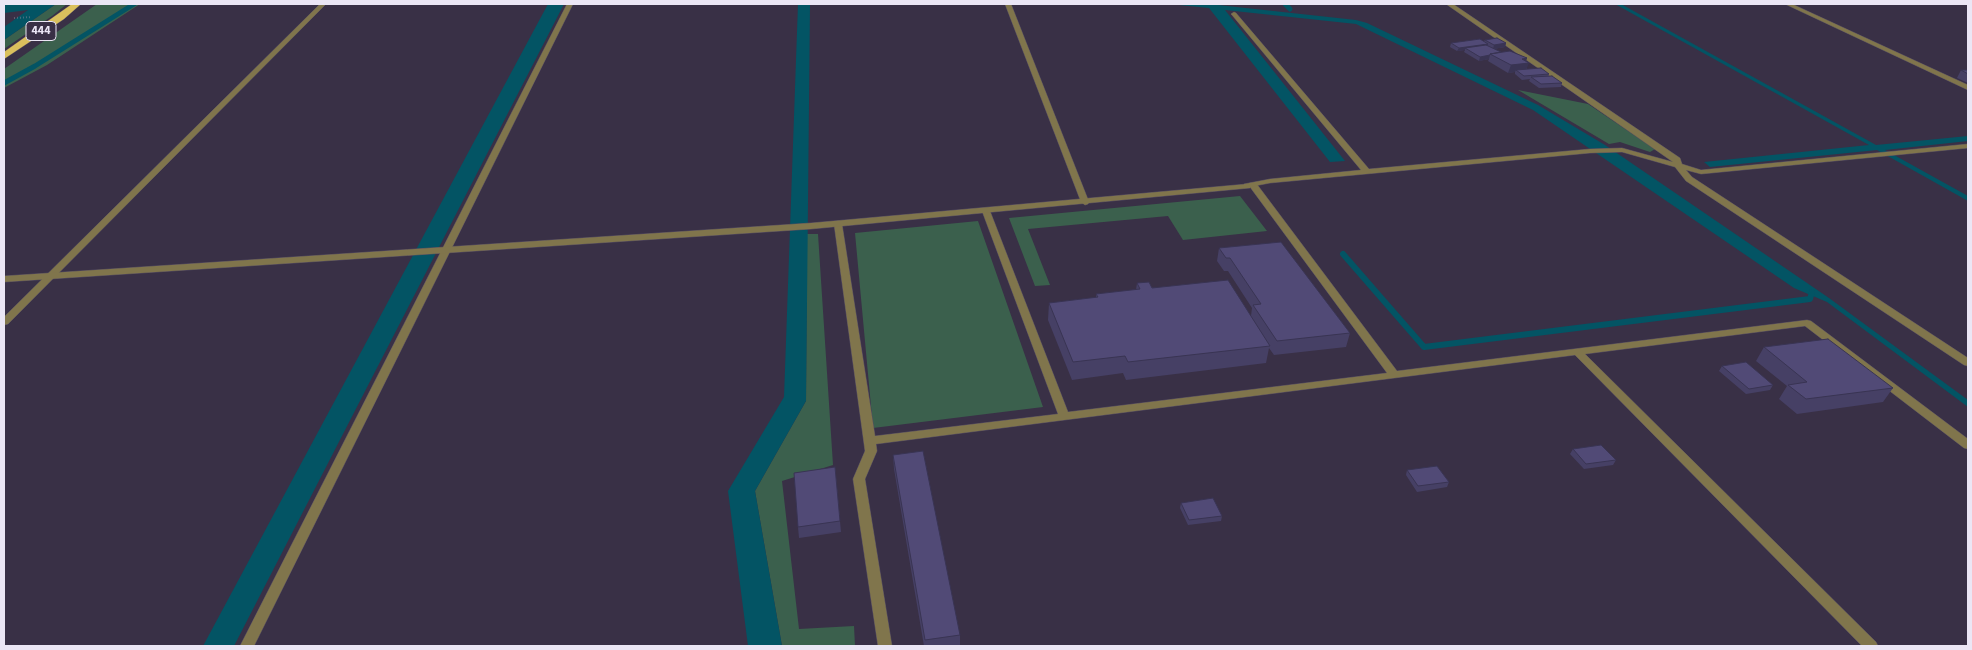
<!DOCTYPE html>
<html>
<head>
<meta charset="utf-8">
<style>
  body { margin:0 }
  #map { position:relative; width:1972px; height:650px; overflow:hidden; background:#393046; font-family:"Source Sans 3",sans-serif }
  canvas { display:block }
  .frame { position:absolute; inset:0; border:5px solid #ebe6f5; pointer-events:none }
</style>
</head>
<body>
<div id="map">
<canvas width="1972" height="650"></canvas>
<div class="frame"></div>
</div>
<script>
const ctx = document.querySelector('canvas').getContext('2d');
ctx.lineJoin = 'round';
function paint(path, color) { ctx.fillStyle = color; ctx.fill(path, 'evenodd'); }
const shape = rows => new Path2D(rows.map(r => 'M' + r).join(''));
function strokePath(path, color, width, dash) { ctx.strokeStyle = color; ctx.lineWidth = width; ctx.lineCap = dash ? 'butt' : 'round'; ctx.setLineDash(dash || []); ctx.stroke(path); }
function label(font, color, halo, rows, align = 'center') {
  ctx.font = font + ' "Source Sans 3",sans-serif'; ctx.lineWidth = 4; ctx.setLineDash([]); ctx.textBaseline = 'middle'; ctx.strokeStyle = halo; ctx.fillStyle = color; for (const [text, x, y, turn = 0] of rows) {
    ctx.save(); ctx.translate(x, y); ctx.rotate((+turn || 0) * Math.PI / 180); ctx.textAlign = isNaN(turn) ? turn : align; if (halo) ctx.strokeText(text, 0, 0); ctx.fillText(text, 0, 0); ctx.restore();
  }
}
const green = shape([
  [56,4,67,4,52,16,4,49,4,40],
  [97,4,140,4,47,65,4,88,4,69],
  [1518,90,1588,104,1655,149,1650,152,1620,142,1609,144],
  [1240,196,1267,231,1183,240,1168,216,1028,229,1050,285,1035,286,1009,218],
  [978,221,1043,407,873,428,855,233],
  [807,234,818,234,833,465,782,481,799,629,854,626,855,646,782,646,755,491,806,401]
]);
const water = shape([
  [12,4,56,4,4,40,4,27,28,10,4,13,4,5],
  [548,4,564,4,234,646,203,646],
  [798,4,810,4,806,401,755,491,782,646,748,646,728,491,784,397],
  [1169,4,1209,4,1356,20,1367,23,1538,105,1605,145,1829,298,1968,400,1968,407,1827,302,1794,288,1533,110,1356,24,1225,10,1345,161,1330,162,1209,8],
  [1615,4,1621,4,1876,145,1968,136,1968,141,1885,150,1968,196,1968,201,1877,150,1710,167,1704,162,1869,145]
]);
const streamFar1 = shape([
  [1285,4,1290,9],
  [4,83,35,66,134,4]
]);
const stream = shape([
  [1343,254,1424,347,1810,299,1812,292]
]);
const path = shape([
  [14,18,32,17]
]);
const service = shape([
  [1250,183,1256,183,1397,371,1807,320,1811,321,1968,439,1968,449,1964,448,1805,326,1585,354,1876,642,1878,646,1862,646,1575,355,876,444,877,451,865,479,892,646,878,646,853,479,865,451,834,224,835,222,838,221,842,224,875,436,1058,414,982,211,986,208,990,211,1068,412,1387,373,1250,187,1250,183]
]);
const minor = shape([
  [320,4,326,4,8,324,4,325,4,317,320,4],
  [567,4,573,4,254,646,240,646,567,4],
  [1005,4,1011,4,1089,202,1088,204,1085,205,1081,202,1005,4],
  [1446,4,1453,4,1680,158,1682,164,1701,170,1968,144,1968,148,1701,174,1686,170,1692,177,1968,358,1968,366,1964,365,1686,181,1675,167,1622,152,1590,153,1270,183,1244,188,1244,184,1270,179,1361,170,1232,15,1231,14,1234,12,1236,13,1369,169,1590,149,1622,148,1673,162,1446,4],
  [1785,4,1792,4,1968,85,1968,90,1785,4]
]);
const tertiary = shape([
  [1247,184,1251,186,1250,188,811,229,4,282,4,276,811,223,1247,184]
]);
const trunk = shape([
  [72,4,81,4,64,19,4,59,4,52,72,4]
]);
const wall = shape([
  [1485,40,1506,43,1505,47,1493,49,1501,52,1527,58,1526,61,1527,69,1549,74,1548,76,1562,83,1561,87,1539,88,1529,81,1530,79,1522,80,1515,74,1515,72,1508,73,1488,61,1489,59,1479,61,1464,52,1465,50,1457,51,1450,47,1451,43,1484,41],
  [1961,70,1968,70,1968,83,1957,78],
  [1219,248,1350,333,1346,347,1274,355,1269,348,1266,363,1126,380,1123,373,1072,380,1048,320,1049,303,1096,298,1096,294,1136,290,1137,283,1251,316,1252,308,1228,271,1224,271,1217,261],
  [1764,347,1893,388,1883,402,1797,414,1779,399,1787,386,1756,361],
  [1722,366,1773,385,1770,390,1746,394,1719,371],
  [1573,449,1616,460,1613,465,1584,469,1570,454],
  [893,455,960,635,960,646,924,646,894,469],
  [835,467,841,532,799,538,798,527],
  [1407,470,1449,482,1447,487,1417,492,1406,475],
  [1181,503,1222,516,1221,521,1188,525,1180,508]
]);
const shadedWall = shape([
  [1506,43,1505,47,1493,49,1494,45],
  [1488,44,1487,47,1465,48,1465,50,1457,51,1459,48],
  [1490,55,1489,59,1479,61,1480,57],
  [1527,58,1525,63,1529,63,1526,70,1516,70,1515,72,1508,73,1511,65,1522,59]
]);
const building = shape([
  [1497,38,1506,43,1494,45,1485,40,1497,38],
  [1480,39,1488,44,1459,48,1451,43,1480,39],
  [1486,45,1501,52,1490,54,1490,55,1480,57,1465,48,1486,45],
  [1510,51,1527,58,1522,59,1529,63,1511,65,1490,54,1510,51],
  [1541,68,1549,74,1524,76,1516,70,1541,68],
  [1961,70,1968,70,1968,74,1961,70],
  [1552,76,1562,83,1541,84,1531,77,1552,76],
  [1281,242,1350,333,1277,341,1253,305,1261,304,1230,258,1226,258,1219,248,1281,242],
  [1228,280,1270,346,1128,362,1125,356,1073,362,1049,303,1098,297,1096,294,1140,289,1137,283,1149,282,1152,288,1228,280],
  [1828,339,1893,388,1806,399,1788,385,1807,382,1764,347,1828,339],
  [1746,362,1773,385,1749,389,1722,366,1746,362],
  [1601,445,1616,460,1586,464,1573,449,1601,445],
  [923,451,960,635,925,640,893,455,923,451],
  [1437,466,1449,482,1418,486,1407,470,1437,466],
  [835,467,840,521,798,527,794,473,835,467],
  [1213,498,1222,516,1189,520,1181,503,1213,498]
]);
const shields = [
  [41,31,30]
];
const shieldNames = [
  ["444",41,31]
];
paint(green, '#3b604d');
paint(water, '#035464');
strokePath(streamFar1, '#035464', 5);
strokePath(stream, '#035464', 6);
strokePath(service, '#554d62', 1);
strokePath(minor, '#554d62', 1);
strokePath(tertiary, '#554d62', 1);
strokePath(trunk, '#554d62', 1);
strokePath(path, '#918a9c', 2, [0.5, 2.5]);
paint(service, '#80754c');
paint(minor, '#80754c');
paint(tertiary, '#80754c');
paint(trunk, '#dac05d');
paint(wall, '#464065');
paint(shadedWall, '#393453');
paint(building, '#514a76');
strokePath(building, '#393453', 1);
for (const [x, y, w] of shields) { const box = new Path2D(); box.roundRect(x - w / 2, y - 9.5, w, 19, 4); ctx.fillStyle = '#393046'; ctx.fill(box); strokePath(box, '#ebe6f5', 1); }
label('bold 12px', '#ebe6f5', null, shieldNames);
</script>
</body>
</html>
